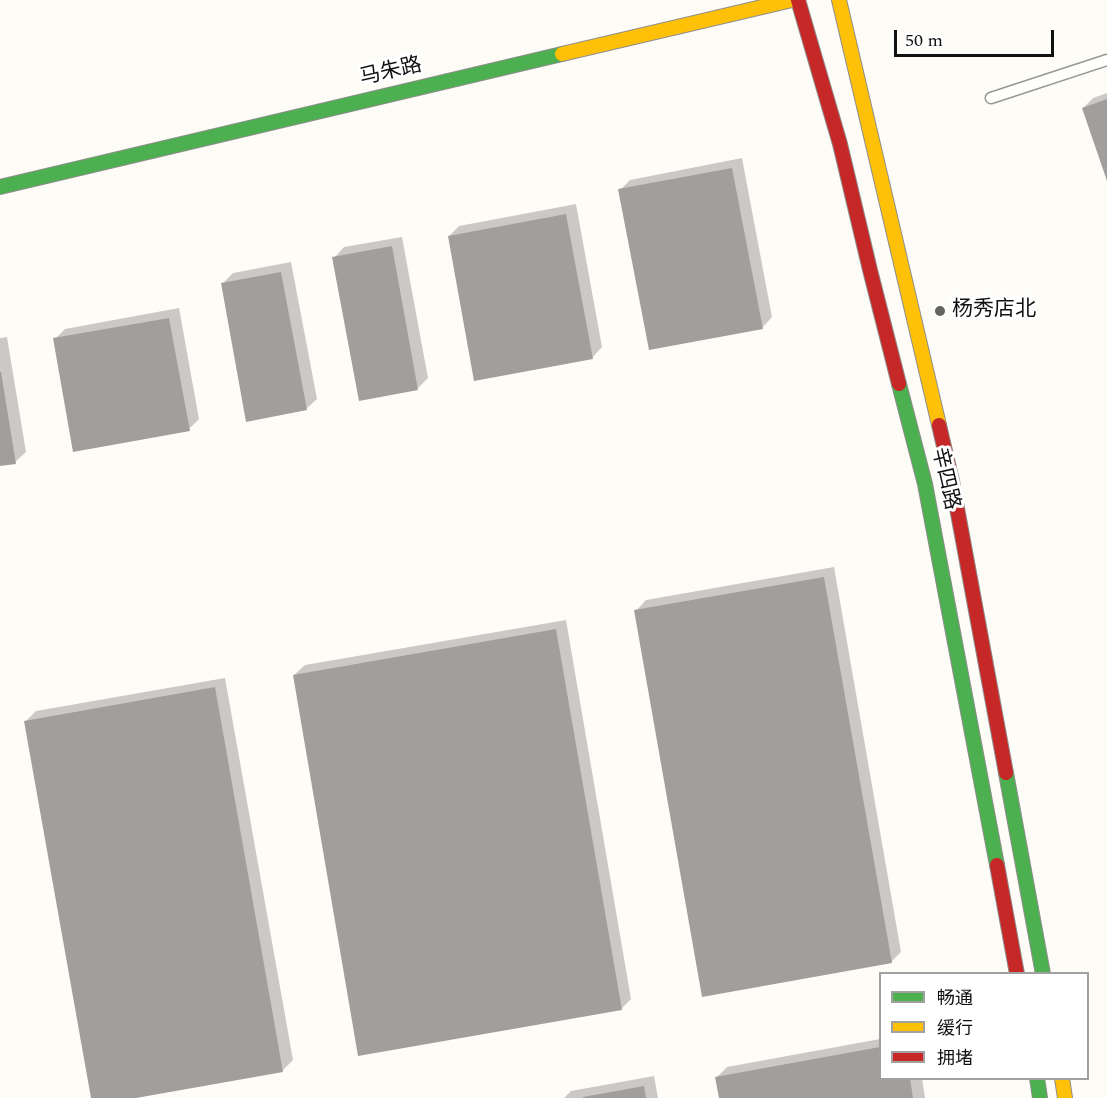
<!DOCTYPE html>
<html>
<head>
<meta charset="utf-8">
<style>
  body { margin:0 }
  #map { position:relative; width:1107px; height:1098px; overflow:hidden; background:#fdfcf7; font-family:Spectral,"Noto Sans SC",serif }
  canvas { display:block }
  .legend { position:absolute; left:879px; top:972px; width:210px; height:108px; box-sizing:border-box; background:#fff; border:2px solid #a0a0a0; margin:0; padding:8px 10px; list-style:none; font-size:18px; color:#111 }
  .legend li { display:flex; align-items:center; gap:12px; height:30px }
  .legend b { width:30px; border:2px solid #a0a0a0 }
  .scale { position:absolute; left:894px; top:30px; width:160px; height:27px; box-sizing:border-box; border:3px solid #111; border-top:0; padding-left:8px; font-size:18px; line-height:21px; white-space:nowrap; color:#111; -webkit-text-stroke:4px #fff; paint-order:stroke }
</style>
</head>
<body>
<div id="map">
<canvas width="1107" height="1098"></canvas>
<ul class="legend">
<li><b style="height:8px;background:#4caf50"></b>畅通</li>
<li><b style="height:8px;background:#ffc107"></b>缓行</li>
<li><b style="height:8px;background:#c62828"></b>拥堵</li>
</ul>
<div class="scale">50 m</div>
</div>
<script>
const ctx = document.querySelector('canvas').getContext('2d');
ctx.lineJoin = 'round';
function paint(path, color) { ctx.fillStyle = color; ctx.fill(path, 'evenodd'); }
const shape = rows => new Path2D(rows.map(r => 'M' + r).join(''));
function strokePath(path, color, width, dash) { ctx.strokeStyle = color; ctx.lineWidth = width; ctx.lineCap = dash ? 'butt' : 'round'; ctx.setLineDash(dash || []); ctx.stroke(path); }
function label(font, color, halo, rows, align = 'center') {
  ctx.font = font + ' Spectral,"Noto Sans SC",serif'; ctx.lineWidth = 6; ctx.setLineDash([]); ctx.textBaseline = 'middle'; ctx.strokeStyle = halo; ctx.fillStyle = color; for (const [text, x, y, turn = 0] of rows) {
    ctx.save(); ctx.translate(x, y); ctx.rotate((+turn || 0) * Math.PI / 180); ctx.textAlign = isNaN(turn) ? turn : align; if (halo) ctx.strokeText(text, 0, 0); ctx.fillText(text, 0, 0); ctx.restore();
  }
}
const shadow = shape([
  [1107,93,1107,177,1083,108,1093,98],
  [742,158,772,317,762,328,620,190,630,180],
  [576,204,602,347,592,358,449,236,459,226],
  [402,237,428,378,417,389,334,258,344,247],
  [291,262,317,399,306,409,222,284,233,273],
  [179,308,199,419,189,429,55,339,65,329],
  [7,337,26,452,15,462,0,465,0,338],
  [834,567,901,952,891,962,636,611,646,600],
  [566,620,631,999,621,1009,294,675,305,665],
  [225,678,293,1060,283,1070,127,1098,93,1098,25,722,36,711],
  [880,1039,880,1078,922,1078,925,1098,721,1098,717,1077,727,1067],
  [654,1076,658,1098,564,1098,571,1091]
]);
const building = shape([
  [1107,99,1107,181,1082,108],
  [732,168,763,329,649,350,618,189],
  [566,214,593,359,474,381,448,236],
  [392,246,418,390,359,401,332,257],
  [281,272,307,410,246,422,221,283],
  [169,318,190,431,73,452,53,338],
  [0,372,1,372,16,464,0,466],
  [824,577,892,963,702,997,634,610],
  [556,629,622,1010,358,1056,293,675],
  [215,687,283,1072,136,1098,91,1098,24,721],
  [880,1047,880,1078,910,1078,913,1098,719,1098,715,1077],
  [644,1086,646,1098,583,1098,583,1097]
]);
const lane = shape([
  [991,98,1107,60]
]);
const fast = shape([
  [0,187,562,54],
  [899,384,925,484,997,865],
  [1006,773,1043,974],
  [1037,1078,1040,1098]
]);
const slow = shape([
  [839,0,939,425],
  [562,54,792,0],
  [1062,1078,1065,1098]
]);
const jam = shape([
  [798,0,840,144,870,270,899,384],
  [939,425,952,481,1006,773],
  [997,865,1017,974]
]);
const markers = [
  [940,311,6,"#646362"]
];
const streetNames = [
  ["马朱路",391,73,-13],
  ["辛四路",944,479,77]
];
const poiNames = [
  ["杨秀店北",952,311]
];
paint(shadow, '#0003');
paint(building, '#a19f9c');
strokePath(lane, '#979795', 13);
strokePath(fast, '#8e8d8b', 16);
strokePath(slow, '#8e8d8b', 16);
strokePath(jam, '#8e8d8b', 16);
strokePath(lane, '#fffffe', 10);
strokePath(fast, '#4caf50', 14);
strokePath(slow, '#ffc107', 14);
strokePath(jam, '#c62828', 14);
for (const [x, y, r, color] of markers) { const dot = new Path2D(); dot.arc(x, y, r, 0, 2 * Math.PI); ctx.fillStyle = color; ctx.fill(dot); strokePath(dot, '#fff', 2); }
label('21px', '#111', '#fff', streetNames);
label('21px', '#111', '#fff', poiNames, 'left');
</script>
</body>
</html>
